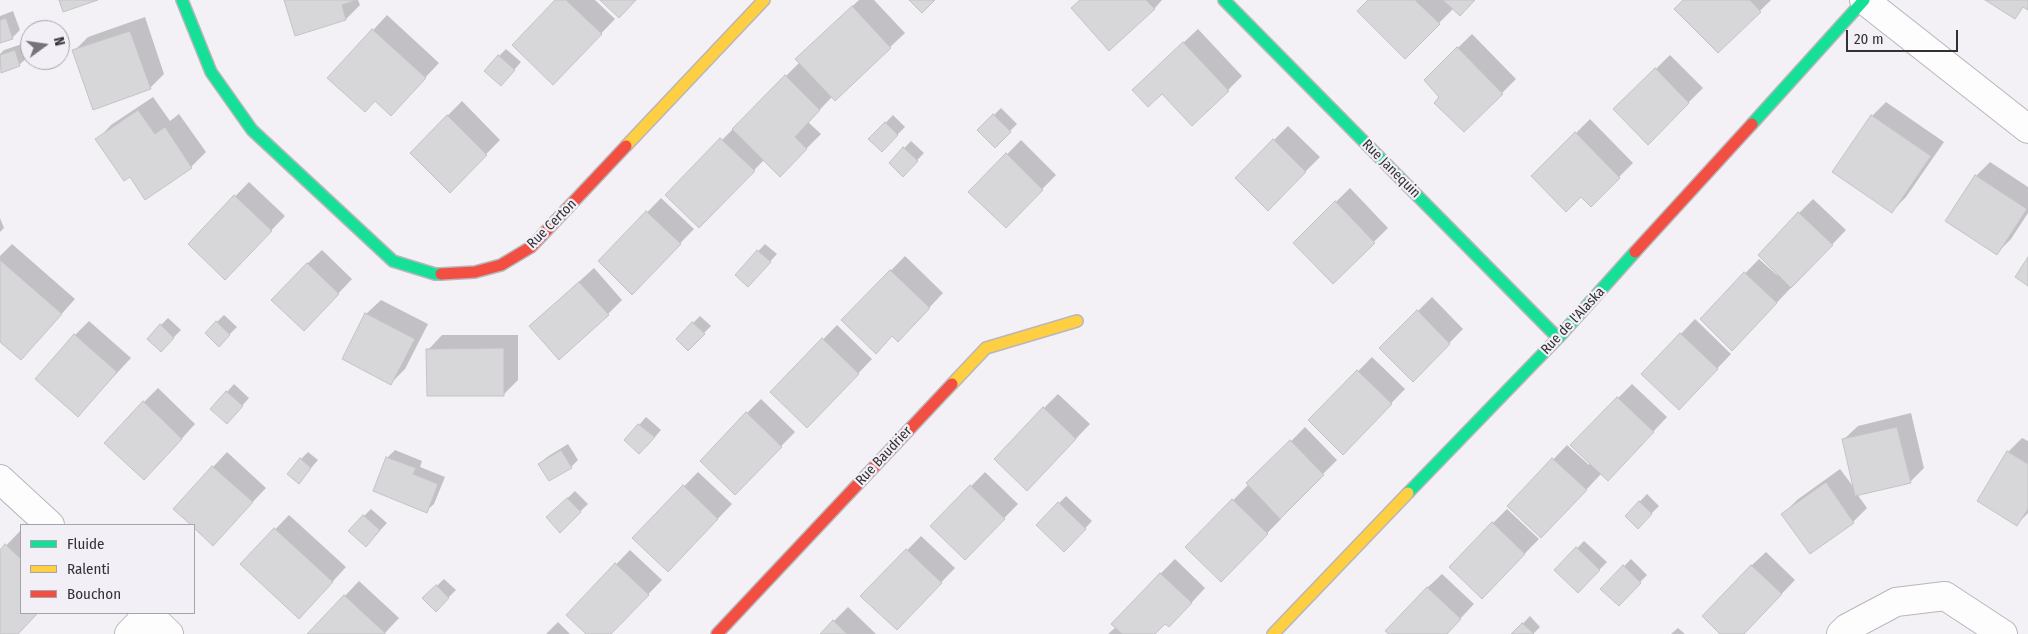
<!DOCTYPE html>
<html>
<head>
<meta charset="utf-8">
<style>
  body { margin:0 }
  #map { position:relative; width:2028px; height:634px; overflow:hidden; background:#f3f1f5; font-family:"Fira Sans Condensed",sans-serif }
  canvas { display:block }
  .legend { position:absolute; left:20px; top:524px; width:175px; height:90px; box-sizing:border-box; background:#f2eff7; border:1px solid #a6a3a9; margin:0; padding:6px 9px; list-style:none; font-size:15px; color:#333134 }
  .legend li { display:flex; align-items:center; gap:10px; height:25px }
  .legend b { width:25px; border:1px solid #a6a3a9 }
  .north { position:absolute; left:20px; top:20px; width:50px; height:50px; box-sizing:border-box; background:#f2eff7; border:1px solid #a6a3a9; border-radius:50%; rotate:76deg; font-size:14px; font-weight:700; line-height:20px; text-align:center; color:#333134 }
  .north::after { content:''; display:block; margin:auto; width:18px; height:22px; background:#767478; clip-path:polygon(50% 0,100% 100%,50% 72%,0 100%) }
  .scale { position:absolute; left:1846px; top:30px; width:112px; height:22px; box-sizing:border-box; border:2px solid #333134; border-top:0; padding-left:6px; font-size:15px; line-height:18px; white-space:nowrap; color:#333134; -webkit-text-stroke:4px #f2eff7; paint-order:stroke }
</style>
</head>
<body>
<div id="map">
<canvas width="2028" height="634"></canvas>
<ul class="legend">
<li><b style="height:6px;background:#16e098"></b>Fluide</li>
<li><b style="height:6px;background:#ffcf43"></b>Ralenti</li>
<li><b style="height:6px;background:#f24e42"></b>Bouchon</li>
</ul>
<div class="north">N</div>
<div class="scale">20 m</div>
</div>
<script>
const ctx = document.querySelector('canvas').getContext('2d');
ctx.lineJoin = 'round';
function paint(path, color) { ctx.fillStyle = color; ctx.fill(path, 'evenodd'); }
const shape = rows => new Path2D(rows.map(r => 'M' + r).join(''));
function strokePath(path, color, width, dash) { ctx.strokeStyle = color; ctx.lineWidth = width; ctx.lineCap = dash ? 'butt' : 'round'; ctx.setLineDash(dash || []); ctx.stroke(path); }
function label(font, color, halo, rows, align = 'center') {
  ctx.font = font + ' "Fira Sans Condensed",sans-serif'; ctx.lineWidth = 4.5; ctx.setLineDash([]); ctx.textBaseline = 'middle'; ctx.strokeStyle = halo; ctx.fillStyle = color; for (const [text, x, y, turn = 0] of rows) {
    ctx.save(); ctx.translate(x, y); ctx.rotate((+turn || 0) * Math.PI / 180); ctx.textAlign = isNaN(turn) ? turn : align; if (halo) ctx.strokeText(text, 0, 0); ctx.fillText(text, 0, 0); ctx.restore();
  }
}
const shadow = shape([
  [285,0,358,0,360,5,346,19],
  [556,0,595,0,615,19,567,69],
  [859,0,874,0,905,33,835,99,832,97,808,122,821,134,780,175,764,160,699,226,667,195,800,62,811,45],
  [1081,0,1162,0,1154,9],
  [1370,0,1474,0,1453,9,1405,57],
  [1685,0,1771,0,1718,52],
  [13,11,20,30,12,38,0,42,0,16],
  [387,15,439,63,391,114,375,100,329,78],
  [145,17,164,74,150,88,74,51,88,37],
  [1198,29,1242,76,1228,90,1148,76],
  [1472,34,1516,79,1464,131,1441,97,1425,80],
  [22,44,27,58,19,65,2,71,0,54,4,50],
  [506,49,521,62,508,77,499,56],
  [1670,55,1703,88,1648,143,1615,109],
  [153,97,170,121,179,114,206,152,191,167,146,199,130,175,97,140,111,125],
  [462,101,500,140,450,191,411,153],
  [1886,102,1944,142,1906,197,1892,211,1872,116],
  [1001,108,1017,124,995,146,979,130],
  [893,115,905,127,882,150,870,139],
  [1590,119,1633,163,1591,205,1581,195,1533,176],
  [1288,126,1320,157,1268,209,1236,178],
  [1021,140,1056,175,1006,226,970,192],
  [911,141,924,153,903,175,890,163],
  [1990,162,2028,187,2028,213,2011,239,1997,253,1976,176],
  [249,182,285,216,239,264,189,244],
  [1350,188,1388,228,1333,282,1294,243],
  [661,198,694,229,632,293,600,261],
  [1813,199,1846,230,1746,335,1701,319,1759,259,1777,275,1778,274,1799,213],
  [0,218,4,228,0,232],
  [12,244,75,299,21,359,0,340,0,256],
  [765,244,777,254,755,278,736,275],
  [322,250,352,279,318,315,307,264],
  [905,256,943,293,912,326,892,335,843,320],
  [594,268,622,300,608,314,530,326],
  [1432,297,1463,329,1413,380,1381,348],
  [381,300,428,324,405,369,391,383,366,314],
  [224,315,237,327,219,345,206,333],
  [700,316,711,326,688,349,677,339],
  [168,318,181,330,168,343,161,325],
  [1695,319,1731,354,1693,394,1643,374],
  [89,321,131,358,78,415,75,335],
  [837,325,872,359,821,412,772,392],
  [442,335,518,335,518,380,504,394,428,350],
  [1372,357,1405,389,1343,453,1310,420],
  [234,384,249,398,234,415,212,409],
  [1632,384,1667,417,1622,465,1601,474,1556,522,1509,506,1567,445,1589,465,1618,398],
  [158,388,195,424,158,465,144,402],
  [1058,394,1090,424,1041,475,1044,408],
  [761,399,795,432,749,479,747,413],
  [1911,413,1924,468,1910,482,1857,494,1867,508,1853,522,1783,514,1797,500,1840,469,1855,489,1843,440,1858,426],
  [646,417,661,430,647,446,626,440],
  [1305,427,1337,460,1280,517,1281,519,1235,566,1187,547],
  [2022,438,2028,441,2028,513,2017,524,1978,500,2008,452],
  [568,444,578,460,571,467,539,464,547,457],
  [395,450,422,461,420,467,445,477,434,504,426,511,374,491,387,458],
  [227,452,266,488,213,544,174,509],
  [308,452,318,460,299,482,301,459],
  [698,472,732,504,682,556,634,538],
  [985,472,1018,504,965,558,932,526],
  [575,491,588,504,560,531,555,510],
  [1647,494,1659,506,1638,527,1626,516],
  [1066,496,1092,521,1064,551,1038,525],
  [371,509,387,523,373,538,364,516],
  [1507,509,1539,539,1496,583,1493,523],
  [289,515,346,567,313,603,242,564],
  [20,531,21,613,37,613,17,634,0,634,0,552],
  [921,536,955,568,911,614,862,596],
  [1584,541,1607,562,1578,592,1556,570],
  [630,550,662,580,610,634,587,634,567,615],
  [1766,552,1795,580,1743,634,1722,634,1751,566],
  [1175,559,1205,588,1183,612,1165,623,1154,634,1108,634,1116,627,1112,623],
  [1631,559,1647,575,1619,604,1602,589],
  [1442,574,1474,604,1446,634,1391,634,1427,588],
  [444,579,456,590,436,610,424,598],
  [359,581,399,618,384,634,309,634],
  [848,607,876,634,821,634],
  [1530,616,1540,627,1533,634,1513,634],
  [558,622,570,634,546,634],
  [1678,628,1685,634,1671,634]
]);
const building = shape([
  [59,0,98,0,63,12,59,0],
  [284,0,357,0,342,5,346,20,295,36,284,0],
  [555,0,566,0,602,34,553,85,512,45,555,0],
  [600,0,636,0,619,18,600,0],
  [909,0,935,0,922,13,909,0],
  [1080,0,1146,0,1155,9,1109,51,1071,8,1080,0],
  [1368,0,1415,0,1440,24,1405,59,1357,11,1368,0],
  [1443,0,1475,0,1460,16,1443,0],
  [1683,0,1750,0,1761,12,1718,53,1674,9,1683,0],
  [1985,0,2028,0,2028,10,2023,7,2015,19,1985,0],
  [852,6,891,48,835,101,795,59,852,6],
  [6,18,13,39,0,43,0,20,6,18],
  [372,29,426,78,391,116,375,101,365,112,327,78,372,29],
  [130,31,151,89,93,110,72,50,130,31],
  [1183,42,1229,91,1192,126,1162,94,1148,107,1132,90,1183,42],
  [1457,47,1503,94,1464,132,1434,103,1439,97,1424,80,1457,47],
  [15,50,20,66,1,73,0,55,15,50],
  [498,55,515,70,501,86,484,71,498,55],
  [1655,68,1689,103,1648,145,1613,109,1655,68],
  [785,75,820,110,795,137,807,149,780,177,732,129,785,75],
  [138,110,155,134,165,127,192,168,145,200,130,177,124,181,95,139,138,110],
  [993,114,1011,132,995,148,977,130,993,114],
  [447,115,487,155,450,193,410,153,447,115],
  [1871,115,1931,156,1892,213,1832,172,1871,115],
  [885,122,898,135,882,152,868,139,885,122],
  [1575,132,1620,178,1591,207,1581,197,1566,212,1531,176,1575,132],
  [720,138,755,171,699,228,665,195,720,138],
  [1273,139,1306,172,1268,211,1235,178,1273,139],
  [903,147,918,161,903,177,889,163,903,147],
  [1006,153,1043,190,1006,228,968,192,1006,153],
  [1975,175,2027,209,1997,255,1945,221,1975,175],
  [234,195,272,231,225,280,188,244,234,195],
  [1335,201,1375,243,1333,284,1293,243,1335,201],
  [646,211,681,244,632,295,598,261,646,211],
  [1798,212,1833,245,1791,288,1758,255,1798,212],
  [757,250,771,262,748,287,735,275,757,250],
  [2028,257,2028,286,2015,277,2028,257],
  [0,260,62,314,21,360,0,342,0,260],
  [307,263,339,294,304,331,271,300,307,263],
  [890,270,930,308,898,342,892,336,876,354,841,320,890,270],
  [1744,272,1777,303,1732,351,1700,319,1744,272],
  [579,282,609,315,559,360,529,326,579,282],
  [1417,310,1450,344,1413,382,1379,348,1417,310],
  [365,313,415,339,391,385,342,359,365,313],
  [216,321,230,335,219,347,205,333,216,321],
  [692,322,705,334,688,351,676,339,692,322],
  [160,324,174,338,161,352,147,339,160,324],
  [1680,333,1718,369,1679,410,1641,374,1680,333],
  [74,334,117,372,78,417,35,379,74,334],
  [822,338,859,374,807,428,770,392,822,338],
  [504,348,504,396,427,396,426,349,504,348],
  [1357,370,1392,404,1343,455,1308,420,1357,370],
  [226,391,243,406,227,424,210,409,226,391],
  [1617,397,1654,432,1608,481,1570,445,1617,397],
  [143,401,182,439,144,480,104,443,143,401],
  [1043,407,1076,439,1027,491,994,459,1043,407],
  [746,412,782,447,735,495,700,461,746,412],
  [638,424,655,437,639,454,624,440,638,424],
  [1897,427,1911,483,1855,496,1842,439,1897,427],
  [1290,440,1324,475,1280,519,1246,483,1290,440],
  [561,450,572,468,549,481,538,464,561,450],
  [2007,451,2028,464,2028,509,2017,526,1977,501,2007,451],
  [386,457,416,468,413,474,438,484,427,513,373,491,386,457],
  [300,458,311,468,299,484,287,474,300,458],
  [1552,458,1587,490,1541,538,1507,506,1552,458],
  [212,466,253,502,213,546,194,528,194,525,191,525,173,509,212,466],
  [1826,482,1854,523,1810,554,1781,514,1826,482],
  [683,485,718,519,668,572,632,538,683,485],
  [970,485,1005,519,965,560,930,526,970,485],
  [567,498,581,512,560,533,546,517,567,498],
  [1232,499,1268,534,1221,582,1185,547,1232,499],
  [1639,501,1652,514,1638,529,1625,516,1639,501],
  [1058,502,1086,529,1064,552,1036,525,1058,502],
  [363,515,380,530,366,547,348,531,363,515],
  [1492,522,1525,554,1482,599,1449,567,1492,522],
  [274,528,333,582,299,619,240,564,274,528],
  [5,544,21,559,21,613,38,613,18,634,0,634,0,550,5,544],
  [1576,547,1600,570,1578,593,1554,570,1576,547],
  [906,549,942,583,897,630,860,596,906,549],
  [615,563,649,595,611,634,586,634,566,615,615,563],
  [1623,565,1641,583,1619,606,1600,589,1623,565],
  [1751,565,1782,594,1744,634,1720,634,1702,616,1751,565],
  [1160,573,1192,603,1169,627,1165,624,1155,634,1122,634,1111,624,1160,573],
  [436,585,449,598,436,612,422,598,436,585],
  [1427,587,1461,619,1447,634,1389,634,1385,631,1427,587],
  [344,595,385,633,385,634,307,634,344,595],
  [833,620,847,634,820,634,833,620],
  [1522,623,1534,634,1511,634,1522,623]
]);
const street = shape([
  [1864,0,2028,129],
  [0,479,50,525],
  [147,613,169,634],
  [129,634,148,614],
  [1841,634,1847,628,1896,602,1945,596,2003,634]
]);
const fast = shape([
  [182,0,211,72,252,130,393,261,435,274,441,274],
  [1224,0,1558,338],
  [1752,124,1864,0],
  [1408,493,1558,338,1635,252]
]);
const slow = shape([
  [626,146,764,0],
  [952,384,986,348,1077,321],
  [1273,634,1408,493]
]);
const jam = shape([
  [1635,252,1752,124],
  [441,274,475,272,501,265,531,247,626,146],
  [717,634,952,384]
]);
const streetNames = [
  ["Rue Janequin",1391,169,45],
  ["Rue Certon",552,224,-45],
  ["Rue de l'Alaska",1573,321,-47],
  ["Rue Baudrier",884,456,-47]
];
paint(shadow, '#0003');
paint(building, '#d7d6d8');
strokePath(building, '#c3c2c5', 1);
strokePath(street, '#b8b6ba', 30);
strokePath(fast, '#b8b6ba', 14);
strokePath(slow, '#b8b6ba', 14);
strokePath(jam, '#b8b6ba', 14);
strokePath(street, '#fdfdfe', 28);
strokePath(fast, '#16e098', 11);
strokePath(slow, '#ffcf43', 11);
strokePath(jam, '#f24e42', 11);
label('14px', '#333134', '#f2eff7', streetNames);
</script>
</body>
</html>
